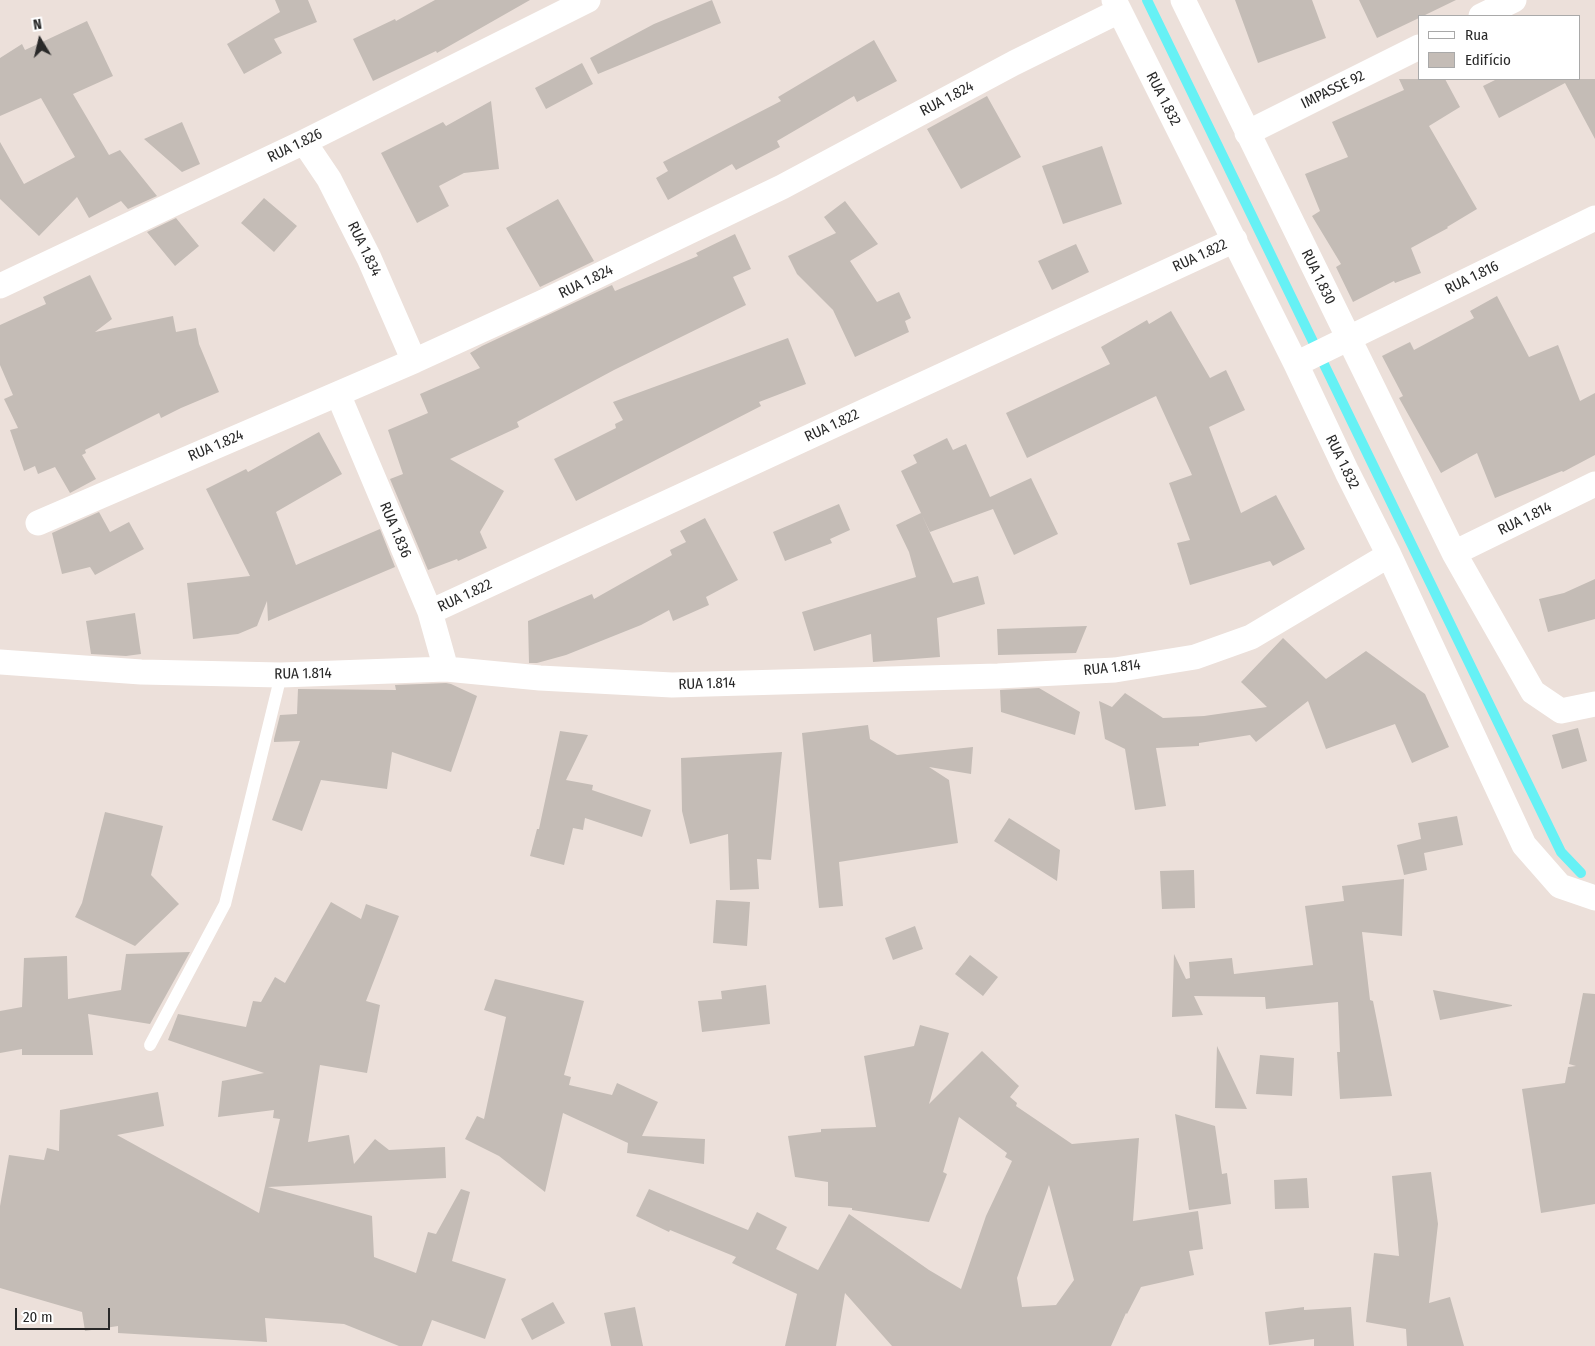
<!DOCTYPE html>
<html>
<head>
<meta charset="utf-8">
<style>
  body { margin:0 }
  #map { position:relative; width:1595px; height:1346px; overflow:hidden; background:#ece0da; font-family:"Fira Sans Condensed",sans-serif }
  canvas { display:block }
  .legend { position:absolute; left:1418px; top:15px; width:162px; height:65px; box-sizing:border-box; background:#fff; border:1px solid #a9a9a9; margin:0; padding:6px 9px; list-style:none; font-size:15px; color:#292929 }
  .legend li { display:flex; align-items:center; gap:10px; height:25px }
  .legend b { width:25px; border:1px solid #a9a9a9 }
  .north { position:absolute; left:15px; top:15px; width:50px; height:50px; -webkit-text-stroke:4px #fff; paint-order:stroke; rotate:351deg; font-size:14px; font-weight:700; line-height:20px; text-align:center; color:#292929 }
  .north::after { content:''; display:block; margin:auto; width:18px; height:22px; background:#292929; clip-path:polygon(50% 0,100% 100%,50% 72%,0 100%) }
  .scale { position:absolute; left:15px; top:1308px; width:95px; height:22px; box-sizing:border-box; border:2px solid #292929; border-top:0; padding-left:6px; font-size:15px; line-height:18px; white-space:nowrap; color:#292929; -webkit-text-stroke:4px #fff; paint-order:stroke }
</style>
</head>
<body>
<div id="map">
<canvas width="1595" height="1346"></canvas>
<ul class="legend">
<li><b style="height:6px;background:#fff"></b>Rua</li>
<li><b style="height:14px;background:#c4bcb6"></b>Edifício</li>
</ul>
<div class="north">N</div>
<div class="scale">20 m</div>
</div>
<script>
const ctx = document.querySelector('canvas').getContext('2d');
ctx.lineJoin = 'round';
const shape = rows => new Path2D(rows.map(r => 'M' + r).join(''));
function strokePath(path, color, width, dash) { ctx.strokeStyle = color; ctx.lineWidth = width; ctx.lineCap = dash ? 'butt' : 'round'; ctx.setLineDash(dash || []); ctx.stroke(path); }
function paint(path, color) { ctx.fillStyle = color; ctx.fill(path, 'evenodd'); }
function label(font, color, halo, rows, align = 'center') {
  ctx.font = font + ' "Fira Sans Condensed",sans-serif'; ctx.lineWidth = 4.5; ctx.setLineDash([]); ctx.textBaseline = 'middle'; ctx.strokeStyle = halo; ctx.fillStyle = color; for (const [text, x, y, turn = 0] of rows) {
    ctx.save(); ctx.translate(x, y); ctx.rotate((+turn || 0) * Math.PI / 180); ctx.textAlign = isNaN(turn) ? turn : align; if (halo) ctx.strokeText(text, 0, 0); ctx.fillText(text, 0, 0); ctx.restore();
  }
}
const stream = shape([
  [1147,0,1561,852,1581,873]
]);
const building = shape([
  [275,0,308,0,317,22,274,39,282,53,244,74,227,44,280,12],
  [435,0,530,0,437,53,436,51,373,81,353,39,395,19,396,21],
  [712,0,721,23,598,74,590,58,654,24],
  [1235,0,1312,0,1326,38,1258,63],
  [1359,0,1456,0,1423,16,1419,16,1419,18,1377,38],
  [87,21,113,76,73,94,109,155,120,150,157,196,128,209,121,201,89,218,77,197,39,236,0,199,0,142,24,184,75,157,41,98,0,116,0,58,22,44,25,50],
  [874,40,897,81,857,102,854,96,777,141,780,147,736,170,732,164,668,200,656,178,668,171,663,162,781,101,778,97],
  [582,63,593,84,546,109,535,88],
  [1399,79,1445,79,1460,107,1429,126,1477,209,1447,227,1448,228,1411,248,1421,273,1395,283,1394,281,1353,302,1336,267,1341,264,1312,216,1320,211,1305,174,1348,157,1332,122,1404,90],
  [1497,79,1595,79,1595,139,1565,83,1499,118,1483,86],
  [987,96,1021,157,961,189,927,129],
  [491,101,499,169,464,173,439,186,449,206,417,223,381,153,443,122,446,126],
  [182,122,200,164,182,172,144,139],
  [1102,146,1122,204,1063,224,1042,166],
  [264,198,297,226,274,252,241,223],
  [558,199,594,261,540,287,506,228],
  [845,201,878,244,850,261,877,302,899,292,911,318,905,321,909,332,855,357,833,310,797,274,788,256,836,233,824,217],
  [176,218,199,246,175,266,147,232],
  [735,234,751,269,733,277,746,305,614,370,517,422,519,427,450,459,504,491,480,532,487,548,458,561,457,559,428,570,390,479,403,474,388,430,428,413,420,394,480,368,470,353,482,346,612,285,615,291,698,256,696,253],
  [1076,244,1089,272,1052,290,1038,261],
  [90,275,112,319,95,332,173,316,176,332,196,328,199,344,219,392,181,408,161,418,159,413,85,450,86,453,82,455,96,479,70,493,55,467,38,474,35,466,24,471,10,430,18,428,4,399,13,395,0,365,0,325,46,304,43,297],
  [1497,296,1529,357,1558,345,1580,401,1595,393,1595,455,1563,472,1562,471,1495,498,1477,453,1441,473,1399,398,1403,396,1382,356,1410,342,1414,350,1474,318,1470,311],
  [1171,311,1210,378,1226,370,1245,410,1209,427,1241,513,1276,495,1305,549,1273,566,1270,561,1190,585,1177,543,1190,540,1169,483,1192,475,1156,396,1027,458,1006,413,1110,364,1101,347,1147,320,1149,324],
  [788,338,806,384,759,402,761,406,576,501,554,459,616,428,615,424,623,420,613,402],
  [319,432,342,474,276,512,296,565,380,529,395,567,268,621,267,601,257,626,238,634,193,639,187,583,250,576,206,489,246,469,248,472],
  [947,438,953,450,966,444,990,497,1031,478,1058,534,1014,555,993,509,930,532,901,471,917,463,913,455],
  [839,504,850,530,830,539,832,543,785,561,773,532],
  [99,512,110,532,129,522,144,549,95,575,90,567,62,574,52,533],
  [921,513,953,583,978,576,985,604,937,618,940,657,873,662,871,634,814,651,802,612,916,577,909,552,896,525],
  [705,518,738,580,706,597,709,605,673,621,669,610,641,625,566,655,537,663,529,663,528,621,592,594,594,599,672,555,670,550,686,542,680,531],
  [1595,579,1595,619,1548,632,1539,599,1564,593],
  [135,613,141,654,126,656,91,654,86,621],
  [1087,626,1076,653,998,655,997,629],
  [1283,638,1326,679,1366,651,1425,694,1449,747,1412,763,1395,724,1326,749,1308,701,1256,742,1250,735,1199,743,1199,746,1156,748,1166,806,1135,810,1125,749,1105,739,1099,701,1112,707,1125,693,1163,718,1204,716,1267,707,1241,682],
  [446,683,451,684,477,696,451,772,392,752,387,789,321,780,302,831,272,820,300,741,274,742,274,739,280,715,297,714,298,689,396,690,395,685],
  [1039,688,1080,712,1075,735,1001,712,1000,690],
  [868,725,870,739,897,755,973,747,971,774,929,767,949,780,958,843,839,862,843,906,819,908,802,733],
  [1578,728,1587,761,1562,769,1552,735],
  [560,731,588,735,566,780,593,785,592,790,651,810,642,837,585,818,583,830,573,828,564,865,530,856,537,829,539,829],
  [782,752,771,860,757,859,759,889,730,890,728,834,690,844,682,811,681,758],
  [105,812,163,826,151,875,179,904,135,946,75,917,82,903],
  [1457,816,1463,845,1424,853,1427,870,1404,875,1397,845,1421,839,1418,823],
  [1009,818,1060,850,1057,881,994,841],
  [1194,870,1195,908,1162,909,1160,871],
  [1404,879,1402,936,1362,932,1370,1000,1373,1001,1392,1096,1340,1099,1337,1052,1340,1052,1338,1002,1266,1009,1265,997,1194,996,1203,1015,1172,1017,1174,954,1186,979,1190,978,1189,962,1232,958,1234,974,1313,965,1305,906,1344,901,1342,886],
  [716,900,750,902,747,946,713,943],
  [331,902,361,919,366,904,399,916,366,1001,380,1005,367,1073,320,1065,308,1142,349,1135,354,1164,375,1139,389,1150,445,1147,446,1178,268,1187,372,1216,374,1257,416,1273,428,1232,436,1234,461,1189,470,1192,452,1261,506,1279,485,1339,432,1320,422,1346,399,1346,344,1324,265,1318,267,1342,118,1333,118,1326,85,1331,82,1312,0,1288,0,1206,9,1155,44,1160,47,1148,59,1151,60,1110,158,1092,164,1126,117,1135,259,1213,280,1119,273,1118,274,1110,218,1117,222,1081,264,1073,168,1040,178,1014,246,1027,253,1001,261,1002,275,977,285,983],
  [915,926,923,949,893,960,885,938],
  [190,952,150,1024,88,1014,93,1055,22,1055,22,1049,0,1053,0,1011,22,1007,24,958,67,956,68,999,121,990,126,954],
  [970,955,998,977,983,996,955,974],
  [495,979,584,1001,564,1075,571,1077,569,1085,612,1095,617,1083,658,1102,642,1136,705,1139,704,1164,627,1153,628,1143,563,1113,545,1192,499,1156,465,1139,477,1116,484,1119,506,1017,484,1010],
  [766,985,770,1024,702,1032,698,1001,722,999,721,991],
  [1433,990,1512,1005,1512,1006,1440,1020],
  [1583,993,1595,994,1595,1204,1541,1213,1522,1089,1565,1083,1568,1067,1576,1066,1569,1064],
  [920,1025,949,1033,929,1104,982,1051,1019,1086,1010,1097,1017,1103,1016,1106,1072,1144,1139,1138,1133,1221,1198,1211,1203,1249,1189,1251,1194,1275,1141,1287,1127,1314,1126,1313,1111,1346,892,1346,845,1293,836,1346,785,1346,797,1294,732,1263,736,1257,670,1230,669,1232,636,1216,649,1189,748,1230,757,1212,787,1227,776,1249,818,1270,849,1214,929,1270,961,1289,986,1216,1012,1161,1005,1157,1007,1153,959,1117,943,1172,947,1174,929,1222,852,1210,852,1208,828,1206,828,1182,795,1177,788,1136,821,1132,821,1129,876,1127,864,1056,914,1046],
  [1049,1185,1074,1280,1056,1305,1022,1307,1017,1278],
  [1217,1046,1247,1109,1215,1108],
  [1260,1055,1294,1058,1292,1096,1256,1094],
  [1175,1114,1215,1126,1222,1174,1227,1173,1231,1204,1189,1210],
  [1431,1172,1438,1224,1429,1303,1450,1297,1464,1346,1407,1346,1406,1329,1366,1322,1374,1253,1399,1256,1392,1176],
  [1307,1178,1309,1208,1275,1209,1274,1180],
  [553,1302,565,1323,532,1340,521,1319],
  [635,1307,643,1346,611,1346,604,1313],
  [1304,1307,1304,1310,1351,1307,1354,1346,1314,1346,1314,1339,1269,1345,1265,1312]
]);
const lane = shape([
  [150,1045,225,904,281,675]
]);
const street = shape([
  [1114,0,1296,364,1347,472,1389,555,1524,845,1560,886,1595,898],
  [1183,0,1454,553,1533,692,1561,711,1595,704],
  [1481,16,1514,0],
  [1247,133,1419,47],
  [304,142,329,179,369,258,414,361],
  [0,286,304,142,588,0],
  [1296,364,1595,218],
  [338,394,430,612,446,669],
  [38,523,414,361,543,302,782,187,1014,63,1119,11],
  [1454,553,1595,484],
  [430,612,1235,240],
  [0,662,141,672,281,675,446,669,540,678,672,685,998,676,1115,670,1195,657,1251,637,1389,555]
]);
const streetNames = [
  ["IMPASSE 92",1333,90,-26],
  ["RUA 1.824",947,99,-28],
  ["RUA 1.832",1163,99,63],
  ["RUA 1.826",295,146,-26],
  ["RUA 1.834",364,249,64],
  ["RUA 1.822",1200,256,-25],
  ["RUA 1.830",1318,277,64],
  ["RUA 1.816",1472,278,-26],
  ["RUA 1.824",586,282,-26],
  ["RUA 1.822",832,426,-25],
  ["RUA 1.824",216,446,-23],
  ["RUA 1.832",1342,462,64],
  ["RUA 1.814",1525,519,-26],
  ["RUA 1.836",395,530,67],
  ["RUA 1.822",465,596,-25],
  ["RUA 1.814",1112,668,-6],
  ["RUA 1.814",303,674,-1],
  ["RUA 1.814",707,684,-2]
];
strokePath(stream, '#66f1f5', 10);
paint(building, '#c4bcb6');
strokePath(lane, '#fff', 12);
strokePath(street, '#fff', 25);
label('15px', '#292929', '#fff', streetNames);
</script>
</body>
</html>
